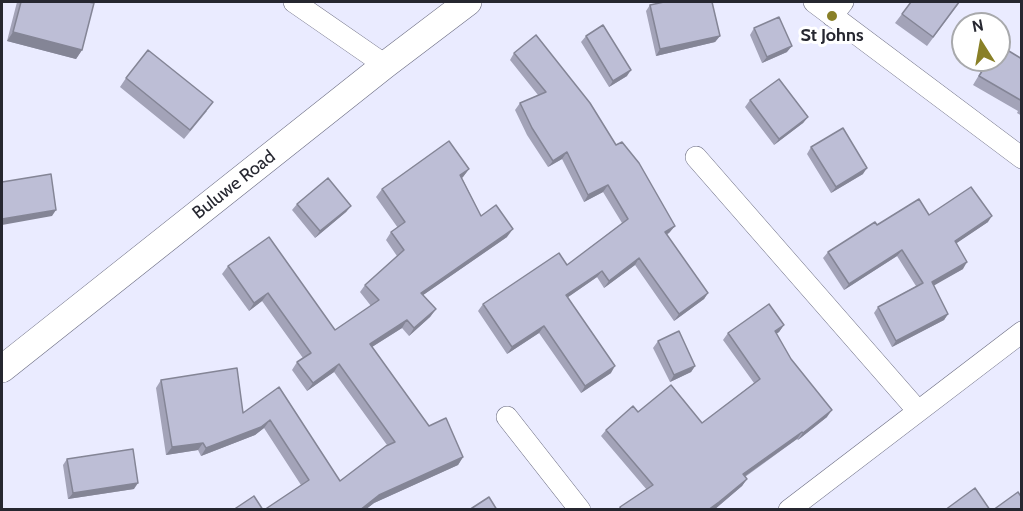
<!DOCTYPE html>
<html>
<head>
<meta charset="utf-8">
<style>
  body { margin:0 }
  #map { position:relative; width:1023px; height:511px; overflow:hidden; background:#eaebff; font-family:Cabin,sans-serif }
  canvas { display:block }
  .frame { position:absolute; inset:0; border:3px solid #262730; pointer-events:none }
  .north { position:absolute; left:951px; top:12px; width:60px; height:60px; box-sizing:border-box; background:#fff; border:2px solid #a8a9ac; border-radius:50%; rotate:349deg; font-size:16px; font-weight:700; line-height:24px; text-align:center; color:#262730 }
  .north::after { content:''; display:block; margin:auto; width:21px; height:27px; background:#898027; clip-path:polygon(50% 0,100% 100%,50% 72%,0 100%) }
</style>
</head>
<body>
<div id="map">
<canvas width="1023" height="511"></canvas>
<div class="frame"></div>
<div class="north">N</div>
</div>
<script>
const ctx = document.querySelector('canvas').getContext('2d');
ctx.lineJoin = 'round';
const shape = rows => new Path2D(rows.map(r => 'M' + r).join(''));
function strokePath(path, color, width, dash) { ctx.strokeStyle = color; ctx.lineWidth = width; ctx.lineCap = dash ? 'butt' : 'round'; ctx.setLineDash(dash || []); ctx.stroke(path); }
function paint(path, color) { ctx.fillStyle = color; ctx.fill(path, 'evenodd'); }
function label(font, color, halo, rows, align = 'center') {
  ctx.font = font + ' Cabin,sans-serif'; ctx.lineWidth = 6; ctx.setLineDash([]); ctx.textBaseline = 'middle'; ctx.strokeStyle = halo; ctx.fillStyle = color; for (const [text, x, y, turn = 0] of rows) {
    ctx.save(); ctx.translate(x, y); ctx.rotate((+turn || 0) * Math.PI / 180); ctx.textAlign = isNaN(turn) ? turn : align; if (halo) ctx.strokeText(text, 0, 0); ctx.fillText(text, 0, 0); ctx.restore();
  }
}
const minor = shape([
  [294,2,385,65],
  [814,2,1022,158],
  [832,16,843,2],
  [696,157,918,411],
  [507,417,580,510],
  [789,510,1022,332]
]);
const tertiary = shape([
  [2,369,385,65,468,2]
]);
const wall = shape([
  [17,2,88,2,82,50,76,59,7,41],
  [911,2,960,2,927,46,895,23],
  [650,5,720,36,715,42,656,56,646,11],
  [754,28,787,52,762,63,750,35],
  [586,36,627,76,609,87,581,42],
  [514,53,616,145,670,232,667,235,708,293,704,299,674,321,635,265,604,288,597,277,568,297,611,373,581,393,539,333,507,354,478,311,483,304,567,265,622,223,603,192,584,202,562,159,548,167,527,135,515,110,520,103,538,95,510,60],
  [1022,59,1022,116,1017,113,1018,111,973,85,988,60],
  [126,78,207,111,184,139,120,87],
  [750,100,808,117,803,123,774,145,745,107],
  [811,147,863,174,831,193,807,154],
  [469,169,462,178,481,216,507,237,423,295,436,309,430,317,409,336,402,328,372,347,429,426,463,457,458,465,374,503,365,510,264,510,301,485,264,428,255,435,201,456,198,450,166,455,156,388,161,380,243,413,279,387,340,481,387,445,334,372,307,391,292,370,297,362,303,358,262,301,249,311,222,274,228,266,335,330,371,306,360,292,365,285,397,256,386,240,391,232,398,228,376,197,382,189],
  [297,204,351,206,346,212,315,238,292,210],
  [929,215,988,222,956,243,963,269,933,285,948,314,944,320,892,347,874,313,878,307,916,286,897,256,844,290,823,258,828,252,877,225],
  [784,325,779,332,776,334,791,359,827,417,798,440,797,439,745,477,747,479,742,486,714,510,618,510,620,507,647,490,601,436,606,430,638,412,702,423,754,383,723,340,728,333],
  [658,341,695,366,691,372,670,382,653,348],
  [67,459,134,489,68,499,63,465]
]);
const shadedWall = shape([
  [13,32,82,50,76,59,7,41],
  [720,36,715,42,656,56,660,49],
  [792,46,787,52,762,63,767,57],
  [631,70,627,76,609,87,613,81],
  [808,117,803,123,774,145,779,139],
  [567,152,562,159,548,167,553,161],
  [867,168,863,174,831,193,836,187],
  [469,169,463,177,455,183,460,175],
  [608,185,603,192,584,202,588,195],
  [351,206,346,212,315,238,320,231],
  [56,210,52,216,2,225,2,219],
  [992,216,988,222,951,247,955,241],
  [675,226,670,232,660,238,665,232],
  [513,229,507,237,416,300,421,293],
  [902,250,897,256,844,290,849,284],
  [639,258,635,265,604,288,609,281],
  [967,262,963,269,928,289,932,282],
  [602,271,597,277,561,302,566,295],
  [268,293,262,301,249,311,254,303],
  [708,293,704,299,674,321,679,314],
  [436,309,430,317,409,336,414,328],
  [948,314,944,320,892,347,896,341],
  [407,320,402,328,364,352,370,344],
  [784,325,779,332,770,338,775,331],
  [544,326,539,333,507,354,512,347],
  [339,364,334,372,307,391,313,383],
  [615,366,611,373,581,393,585,386],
  [695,366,691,372,670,382,674,375],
  [832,410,827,417,798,440,803,433],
  [270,420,264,428,255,435,201,456,206,448],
  [802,432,797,439,738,481,743,474],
  [203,443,198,450,166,455,172,447],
  [463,457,458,465,374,503,365,510,360,510,379,495],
  [747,479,742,486,715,509,708,510],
  [138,483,134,489,68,499,73,493]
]);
const building = shape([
  [21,2,88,2,94,3,82,50,13,32,21,2],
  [664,2,712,2,720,36,660,49,650,5,664,2],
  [911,2,959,2,933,37,902,14,911,2],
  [779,17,792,46,767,57,754,28,779,17],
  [603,25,631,70,613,81,586,36,603,25],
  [536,35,590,103,616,145,622,142,639,163,675,226,665,232,708,293,679,314,639,258,609,281,602,271,566,295,615,366,585,386,544,326,512,347,483,304,559,253,567,265,628,219,608,185,588,195,567,152,553,161,532,128,520,103,546,92,514,53,536,35],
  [999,45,1022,59,1022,101,979,76,989,60,999,60,999,45],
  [148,50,213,102,190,130,126,78,148,50],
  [779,79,808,117,779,139,750,100,779,79],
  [843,128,867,168,836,187,811,147,843,128],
  [449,141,469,169,460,175,481,216,496,205,513,229,421,293,436,309,414,328,407,320,370,344,429,426,446,418,463,457,379,495,360,510,264,510,309,480,270,420,261,427,206,448,203,443,172,447,161,380,237,368,243,413,279,387,340,481,386,446,395,442,339,364,313,383,297,362,311,353,268,293,254,303,228,266,269,237,335,330,379,300,365,285,404,250,391,232,405,222,382,189,449,141],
  [51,174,56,210,2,219,2,182,51,174],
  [328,178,351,206,320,231,297,204,328,178],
  [971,187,992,216,955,241,967,262,932,282,948,314,896,341,878,307,923,283,902,250,849,284,828,252,875,222,877,225,919,199,929,215,971,187],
  [769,304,784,325,775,331,791,359,832,410,803,433,802,432,743,474,747,479,719,502,708,510,621,510,620,507,653,485,606,430,633,406,638,412,671,385,702,423,760,379,728,333,769,304],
  [679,331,695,366,674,375,658,341,679,331],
  [133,449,138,483,73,493,67,459,133,449],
  [975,488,990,510,945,510,975,488],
  [1018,492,1022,498,1022,510,993,510,1018,492],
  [254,496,263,510,233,510,254,496],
  [489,497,497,510,469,510,489,497]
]);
const markers = [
  [832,16,6,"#898027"]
];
const poiNames = [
  ["St Johns",832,36]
];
const streetNames = [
  ["Buluwe Road",234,185,-38]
];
strokePath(minor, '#6a6b80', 22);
strokePath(tertiary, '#6a6b80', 28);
strokePath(minor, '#fff', 21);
strokePath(tertiary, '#fff', 27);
paint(wall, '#a3a3b8');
paint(shadedWall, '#848596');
paint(building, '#bdbed6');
strokePath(building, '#848596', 1.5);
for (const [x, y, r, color] of markers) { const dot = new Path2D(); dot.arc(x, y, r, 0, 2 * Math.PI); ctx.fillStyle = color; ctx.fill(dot); strokePath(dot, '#fff', 2); }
label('bold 18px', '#262730', '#fff', poiNames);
label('18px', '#262730', '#fff', streetNames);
</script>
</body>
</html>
